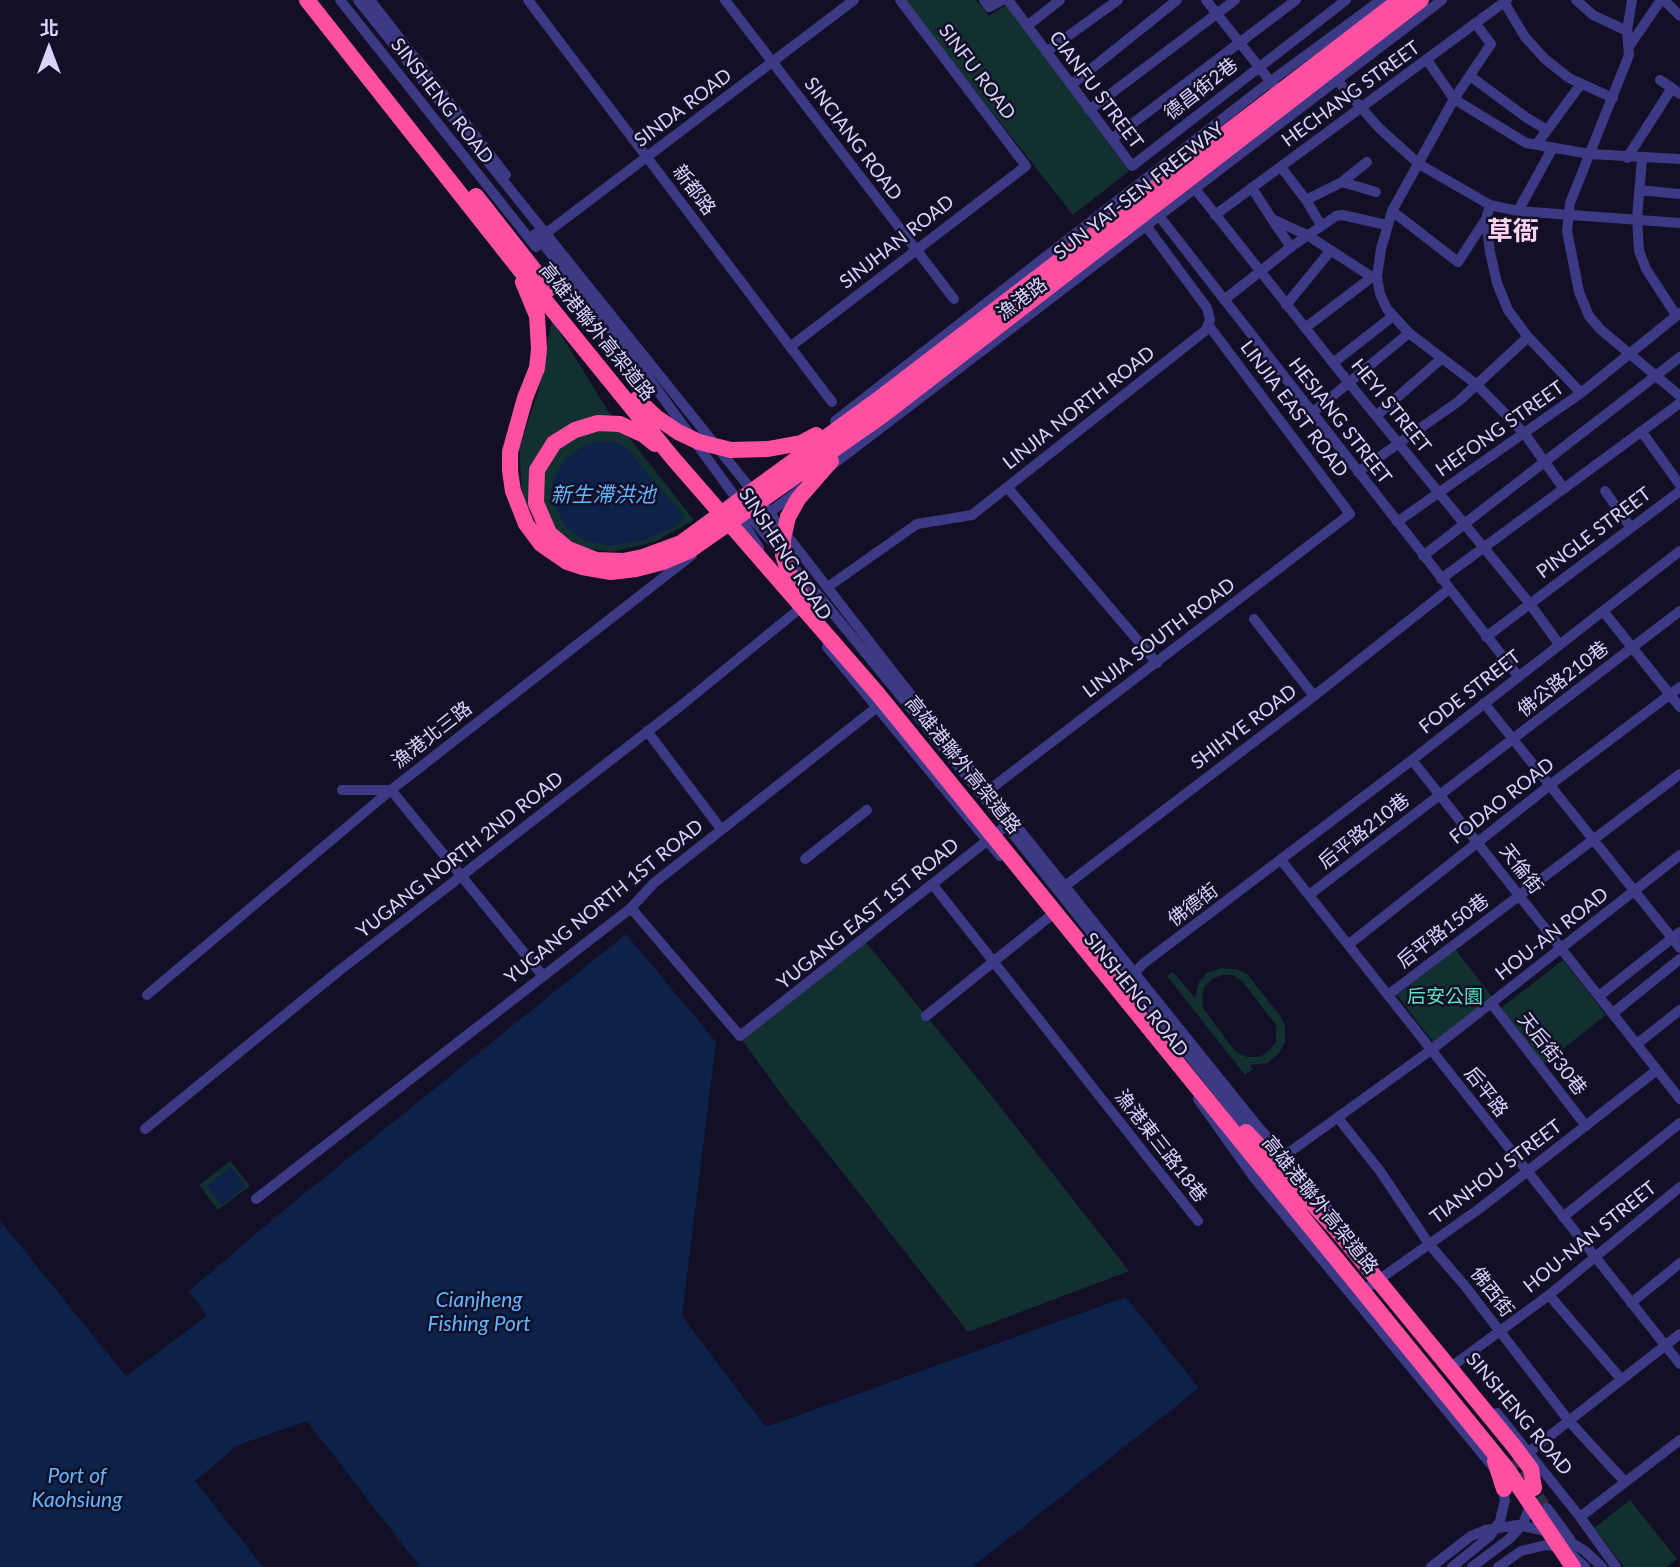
<!DOCTYPE html>
<html>
<head>
<meta charset="utf-8">
<style>
  body { margin:0 }
  #map { position:relative; width:1680px; height:1567px; overflow:hidden; background:#130f26; font-family:Lato,"Noto Sans TC",sans-serif }
  canvas { display:block }
  .north { position:absolute; left:14px; top:14px; width:70px; height:70px; -webkit-text-stroke:5px #130f26; paint-order:stroke; rotate:0deg; font-size:19px; font-weight:700; line-height:28px; text-align:center; color:#d9d4ff }
  .north::after { content:''; display:block; margin:auto; width:24px; height:32px; background:#d9d4ff; clip-path:polygon(50% 0,100% 100%,50% 72%,0 100%) }
</style>
</head>
<body>
<div id="map">
<canvas width="1680" height="1567"></canvas>
<div class="north">北</div>
</div>
<script>
const ctx = document.querySelector('canvas').getContext('2d');
ctx.lineJoin = 'round';
function paint(path, color) { ctx.fillStyle = color; ctx.fill(path, 'evenodd'); }
const shape = rows => new Path2D(rows.map(r => 'M' + r).join(''));
function strokePath(path, color, width, dash) { ctx.strokeStyle = color; ctx.lineWidth = width; ctx.lineCap = dash ? 'butt' : 'round'; ctx.setLineDash(dash || []); ctx.stroke(path); }
function label(font, color, halo, rows, align = 'center') {
  ctx.font = font + ' Lato,"Noto Sans TC",sans-serif'; ctx.lineWidth = 5; ctx.setLineDash([]); ctx.textBaseline = 'middle'; ctx.strokeStyle = halo; ctx.fillStyle = color; for (const [text, x, y, turn = 0] of rows) {
    ctx.save(); ctx.translate(x, y); ctx.rotate((+turn || 0) * Math.PI / 180); ctx.textAlign = isNaN(turn) ? turn : align; if (halo) ctx.strokeText(text, 0, 0); ctx.fillText(text, 0, 0); ctx.restore();
  }
}
const green = shape([
  [904,0,976,0,989,16,1006,5,1129,171,1073,215],
  [552,320,608,411,694,520,654,542,611,552,568,545,523,504,519,449,539,389],
  [864,940,991,1095,1129,1271,968,1332,781,1094,740,1037],
  [1456,950,1493,998,1434,1043,1397,995],
  [1563,960,1606,1015,1541,1066,1497,1011],
  [1221,968,1237,969,1247,974,1281,1017,1285,1026,1285,1042,1280,1052,1268,1063,1250,1065,1253,1069,1245,1075,1167,976,1173,972,1195,998,1199,982,1207,973],
  [1223,975,1233,975,1242,981,1276,1025,1276,1042,1269,1051,1260,1057,1247,1057,1235,1051,1203,1008,1202,998,1204,987,1212,979],
  [230,1161,250,1186,218,1210,199,1185],
  [1630,1500,1677,1559,1666,1567,1624,1567,1594,1528]
]);
const water = shape([
  [595,442,616,442,627,449,685,517,674,527,643,540,610,546,583,540,565,526,554,504,552,481,565,459,583,446],
  [626,934,716,1042,682,1316,766,1427,1126,1297,1199,1388,972,1567,420,1567,307,1421,238,1445,195,1481,263,1567,0,1567,0,1221,126,1376,207,1316,189,1291,273,1219],
  [231,1167,246,1186,222,1205,207,1186]
]);
const minorTunnel = shape([
  [1514,1459,1547,1508]
]);
const minor = shape([
  [340,0,536,247],
  [358,0,750,488,904,686,1259,1128,1285,1156,1344,1228],
  [370,0,506,175],
  [528,0,832,402],
  [725,0,954,299],
  [984,0,989,7,1002,0],
  [1008,0,1132,166,1346,0],
  [1206,0,1274,86],
  [1576,0,1593,15,1627,31],
  [1632,0,1627,31,1629,55,1570,203,1567,231,1579,292,1589,316,1600,329,1680,396],
  [1664,0,1680,16],
  [1504,2,1525,37,1545,59,1569,78,1613,98],
  [1475,23,1491,44,1454,99,1392,211,1381,249,1377,277,1380,294,1387,309,1409,333,1476,384,1524,433,1564,489],
  [1027,26,1060,0],
  [1630,45,1661,0],
  [1046,52,1118,0],
  [1427,60,1454,99,1526,143,1590,154,1680,159],
  [1470,76,1527,118,1547,130],
  [1337,80,1379,128,1419,164,1490,205,1518,211,1680,223],
  [1660,80,1672,88],
  [1071,85,1177,0],
  [1089,110,1235,0],
  [1112,139,1296,0],
  [1536,145,1581,84],
  [1627,158,1672,88,1680,94],
  [1642,159,1637,218,1639,251,1646,269,1676,315],
  [1281,167,1306,200,1342,182,1367,162],
  [1342,182,1376,192],
  [1252,188,1272,219,1307,235,1372,277],
  [1196,190,1349,383,1530,604,1559,644],
  [1639,190,1680,194],
  [1306,200,1321,225],
  [1490,205,1486,219,1490,252,1497,283,1508,310,1528,337,1581,393],
  [1392,211,1458,262,1486,219],
  [1518,211,1552,149],
  [1156,212,1518,676],
  [1215,215,1507,0],
  [1273,221,1291,247],
  [535,234,639,365,747,513,818,595,982,795,1253,1136],
  [541,237,854,0],
  [1224,300,1291,247,1336,216,1342,215,1387,225],
  [1286,305,1331,250],
  [1305,328,1372,277,1377,277],
  [790,347,1026,166,900,0],
  [1333,363,1393,316],
  [1312,413,1409,333],
  [1376,416,1442,358],
  [835,421,1271,81,1381,0],
  [1642,432,1680,485],
  [827,469,1442,0],
  [1358,472,1459,401,1528,337],
  [1007,487,1157,663],
  [1605,491,1631,528],
  [736,511,759,548],
  [747,513,758,513,777,533],
  [766,515,801,489],
  [1397,522,1581,393,1680,313],
  [1423,556,1680,357],
  [1441,579,1680,403],
  [832,584,917,524,972,515,1206,330,1210,320,1207,308,1144,223],
  [1603,611,1680,707],
  [1254,619,1314,696],
  [1486,637,1680,491],
  [827,647,1000,856],
  [1484,703,1680,948],
  [647,731,721,829],
  [1412,760,1680,1099],
  [342,790,391,790,543,976],
  [989,790,1350,514,1209,326],
  [805,859,867,810],
  [1281,860,1680,1364],
  [933,885,1198,1221],
  [1061,889,1314,696,1449,589],
  [1309,895,1680,611],
  [631,908,740,1036,1012,821],
  [1348,945,1550,785,1680,687],
  [1132,975,1144,963,1412,760,1680,551],
  [147,995,391,790,692,555],
  [1388,995,1680,774],
  [1599,996,1680,932],
  [1491,1003,1586,1126],
  [1613,1013,1680,959],
  [926,1016,1049,917],
  [1637,1044,1680,1010],
  [1198,1099,1255,1179,1368,1315],
  [1338,1118,1380,1171,1429,1244,1465,1286,1569,1421,1625,1482],
  [145,1129,340,970,683,704,798,610],
  [1280,1159,1431,1050,1680,855],
  [256,1199,631,908,654,883,881,704],
  [1563,1217,1680,1123],
  [1357,1295,1479,1209,1657,1070],
  [1549,1295,1621,1379],
  [1631,1303,1680,1263],
  [1367,1309,1368,1315,1494,1468],
  [1455,1364,1549,1295,1680,1187],
  [1497,1413,1580,1517,1616,1567],
  [1529,1452,1680,1334],
  [1547,1508,1570,1539],
  [1580,1517,1680,1440],
  [1431,1567,1471,1536,1486,1530,1518,1525,1546,1531,1562,1537,1585,1551,1602,1567],
  [1452,1567,1490,1536,1500,1521,1505,1500,1502,1486],
  [1472,1567,1509,1539,1523,1524,1532,1501],
  [1498,1567,1521,1551,1546,1545,1564,1548,1585,1567]
]);
const highway = shape([
  [307,0,517,266,671,456,877,693,1507,1469,1573,1567],
  [476,196,549,289],
  [523,282,537,316,539,349,537,368,525,398,510,452,510,471,513,491,526,524,541,544,551,551,567,562,582,567,611,572,636,569,663,562,689,551,883,415,1421,0],
  [637,399,656,417,678,432,699,442,731,450,768,449,801,443,816,435],
  [655,444,644,435,620,424,598,423,575,430,554,443,537,470,536,503,549,533,568,549,596,560,623,561,643,557,681,543,876,401,1400,0],
  [801,594,789,573,783,555,783,539,788,517,798,499,831,461],
  [1246,1132,1335,1228,1513,1445,1531,1469,1534,1488],
  [1495,1461,1504,1489]
]);
const streetNames = [
  ["SINFU ROAD",977,72,53],
  ["德昌街2巷",1201,89,-38],
  ["CIANFU STREET",1096,90,53],
  ["HECHANG STREET",1351,94,-36],
  ["SINSHENG ROAD",442,101,52],
  ["SINDA ROAD",683,108,-37],
  ["SINCIANG ROAD",853,139,53],
  ["新都路",694,190,53],
  ["SUN YAT-SEN FREEWAY",1139,191,-38],
  ["SINJHAN ROAD",897,242,-38],
  ["漁港路",1022,299,-37],
  ["高雄港聯外高架道路",597,332,51],
  ["HEYI STREET",1391,406,51],
  ["LINJIA NORTH ROAD",1079,408,-38],
  ["LINJIA EAST ROAD",1294,409,53],
  ["HESIANG STREET",1340,421,52],
  ["HEFONG STREET",1500,429,-35],
  ["PINGLE STREET",1594,533,-37],
  ["SINSHENG ROAD",785,554,57],
  ["LINJIA SOUTH ROAD",1159,638,-37],
  ["佛公路210巷",1563,679,-38],
  ["FODE STREET",1470,692,-38],
  ["SHIHYE ROAD",1244,727,-37],
  ["漁港北三路",432,735,-38],
  ["高雄港聯外高架道路",963,765,51],
  ["FODAO ROAD",1502,801,-38],
  ["后平路210巷",1364,831,-38],
  ["YUGANG NORTH 2ND ROAD",460,855,-38],
  ["天倫街",1521,869,52],
  ["YUGANG NORTH 1ST ROAD",604,902,-39],
  ["佛德街",1193,905,-37],
  ["YUGANG EAST 1ST ROAD",868,914,-39],
  ["后平路150巷",1443,931,-37],
  ["HOU-AN ROAD",1552,934,-38],
  ["SINSHENG ROAD",1136,995,51],
  ["天后街30巷",1552,1054,52],
  ["后平路",1486,1092,52],
  ["漁港東三路18巷",1161,1146,52],
  ["TIANHOU STREET",1496,1172,-37],
  ["高雄港聯外高架道路",1320,1205,51],
  ["HOU-NAN STREET",1590,1237,-39],
  ["佛西街",1492,1292,52],
  ["SINSHENG ROAD",1519,1414,50]
];
const parkNames = [
  ["后安公園",1445,997]
];
const waterNames = [
  ["新生滯洪池",603,495],
  ["Cianjheng",479,1300],
  ["Fishing Port",479,1324],
  ["Port of",77,1476],
  ["Kaohsiung",77,1500]
];
const districtNames = [
  ["草衙",1513,232]
];
paint(green, '#12302f');
paint(water, '#0c2248');
strokePath(minorTunnel, '#312d47', 10, [10, 5]);
strokePath(minor, '#3d3a85', 10);
strokePath(highway, '#ff4fa3', 16);
label('19px', '#d9d4ff', '#130f26', streetNames);
label('19px', '#5fe0c0', '#130f26', parkNames);
label('italic 21px', '#62b6ff', '#130f26', waterNames);
label('bold 26px', '#ffd6f0', '#130f26', districtNames);
</script>
</body>
</html>
